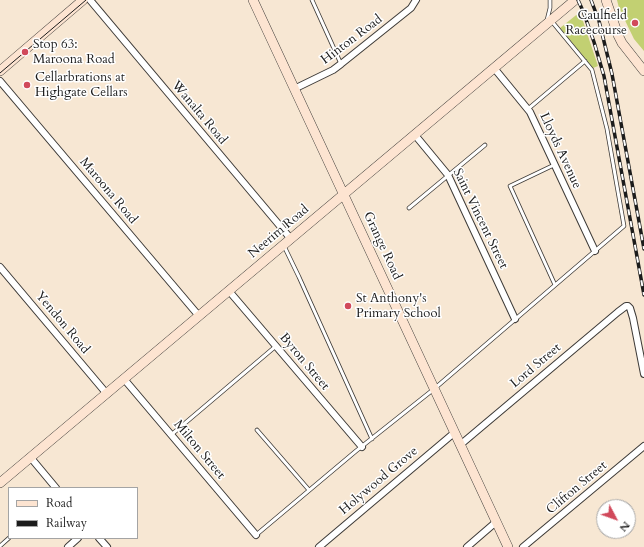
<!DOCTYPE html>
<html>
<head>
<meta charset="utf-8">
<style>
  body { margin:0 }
  #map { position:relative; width:644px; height:547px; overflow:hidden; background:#f7e7d3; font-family:Cardo,serif }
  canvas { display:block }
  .legend { position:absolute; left:8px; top:487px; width:130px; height:52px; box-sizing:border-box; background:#fff; border:1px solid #a4a4a4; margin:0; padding:5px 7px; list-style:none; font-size:12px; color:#1c1c1c }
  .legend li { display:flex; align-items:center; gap:8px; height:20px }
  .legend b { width:20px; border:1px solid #a4a4a4 }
  .north { position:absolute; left:596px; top:499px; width:40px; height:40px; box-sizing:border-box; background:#fff; border:1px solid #a4a4a4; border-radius:50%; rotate:131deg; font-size:11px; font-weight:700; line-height:16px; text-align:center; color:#1c1c1c }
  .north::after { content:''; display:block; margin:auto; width:14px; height:18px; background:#d1495b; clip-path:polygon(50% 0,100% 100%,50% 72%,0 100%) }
</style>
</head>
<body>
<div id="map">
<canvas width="644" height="547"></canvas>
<ul class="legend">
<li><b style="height:5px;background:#fde4d1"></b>Road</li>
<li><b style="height:5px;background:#1c1c1c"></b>Railway</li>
</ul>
<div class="north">N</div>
</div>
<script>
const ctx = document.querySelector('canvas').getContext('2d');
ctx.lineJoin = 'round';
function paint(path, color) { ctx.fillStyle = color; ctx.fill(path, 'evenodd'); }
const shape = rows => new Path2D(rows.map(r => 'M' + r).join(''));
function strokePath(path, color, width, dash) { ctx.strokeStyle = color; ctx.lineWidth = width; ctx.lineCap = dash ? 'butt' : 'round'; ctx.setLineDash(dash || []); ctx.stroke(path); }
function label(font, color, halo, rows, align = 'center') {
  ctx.font = font + ' Cardo,serif'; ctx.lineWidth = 3; ctx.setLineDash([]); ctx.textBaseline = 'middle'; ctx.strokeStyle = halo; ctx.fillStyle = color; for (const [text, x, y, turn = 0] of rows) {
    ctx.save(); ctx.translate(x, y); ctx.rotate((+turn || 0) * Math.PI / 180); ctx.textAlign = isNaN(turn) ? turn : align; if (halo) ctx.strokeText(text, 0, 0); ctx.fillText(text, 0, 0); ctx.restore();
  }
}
const green = shape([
  [617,0,644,0,644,51,634,39,619,8],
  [580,12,598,66,593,68,560,28]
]);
const lane = shape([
  [312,0,341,64],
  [547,20,550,8,550,0],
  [528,109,585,61],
  [554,165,510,186,555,285],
  [409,208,485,145],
  [284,246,299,277,372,439],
  [257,430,309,490],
  [171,435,276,346],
  [256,535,356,451,434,389,624,226,607,129,592,70,554,24],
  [0,546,9,538]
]);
const street = shape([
  [90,0,291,239],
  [494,68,530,112,595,251],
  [0,81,199,316],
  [294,89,333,70,341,64,411,8,416,0],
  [415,135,448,175,515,319],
  [0,267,107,394],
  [229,291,362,447],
  [124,379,256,535],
  [460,445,618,312,626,306,628,306,630,308,633,318,644,374],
  [31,458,56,488],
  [99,538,107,547],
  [68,547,78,538],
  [319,547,454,433],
  [467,547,496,522],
  [523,547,644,446]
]);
const secondary = shape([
  [253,0,508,547],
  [606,0,618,35,622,43,644,71],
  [0,71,83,0],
  [0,483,575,0]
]);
const tram = shape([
  [0,73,86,0]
]);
const rail = shape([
  [578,0,583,11,594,42,604,76,644,295],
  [591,0,599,21,612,74,644,249]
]);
const markers = [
  [635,23,4,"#d1495b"],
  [25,52,4,"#d1495b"],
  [27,85,4,"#d1495b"],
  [348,306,4,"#d1495b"]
];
const poiNames = [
  ["Caulfield",627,16,"right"],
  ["Racecourse",627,31,"right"],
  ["Stop 63:",33,45],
  ["Maroona Road",33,60],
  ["Cellarbrations at",35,78],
  ["Highgate Cellars",35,93],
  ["St Anthony's",356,299],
  ["Primary School",356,314]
];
const streetNames = [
  ["Hinton Road",352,40,-37],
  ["Wanalta Road",199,113,50],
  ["Lloyds Avenue",560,151,65],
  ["Maroona Road",108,191,50],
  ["Saint Vincent Street",480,219,64],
  ["Neerim Road",279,232,-40],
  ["Grange Road",382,246,65],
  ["Yendon Road",62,323,50],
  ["Byron Street",304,362,50],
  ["Lord Street",536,366,-40],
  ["Milton Street",199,450,50],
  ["Holywood Grove",379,481,-40],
  ["Clifton Street",577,488,-40]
];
paint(green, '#c2d072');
strokePath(lane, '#3d3a37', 4.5);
strokePath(street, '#3d3a37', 8);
strokePath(secondary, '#3d3a37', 10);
strokePath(lane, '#fff', 3);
strokePath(street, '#fff', 6);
strokePath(secondary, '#fde4d1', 9);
strokePath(tram, '#1c1c1c', 1);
strokePath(rail, '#1c1c1c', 3.5);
strokePath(rail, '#fff', 2, [6]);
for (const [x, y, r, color] of markers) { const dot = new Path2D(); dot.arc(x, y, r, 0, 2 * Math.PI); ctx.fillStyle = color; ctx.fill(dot); strokePath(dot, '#fff', 1.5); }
label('13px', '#1c1c1c', '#fff', poiNames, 'left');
label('13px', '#1c1c1c', '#fff', streetNames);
</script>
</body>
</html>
